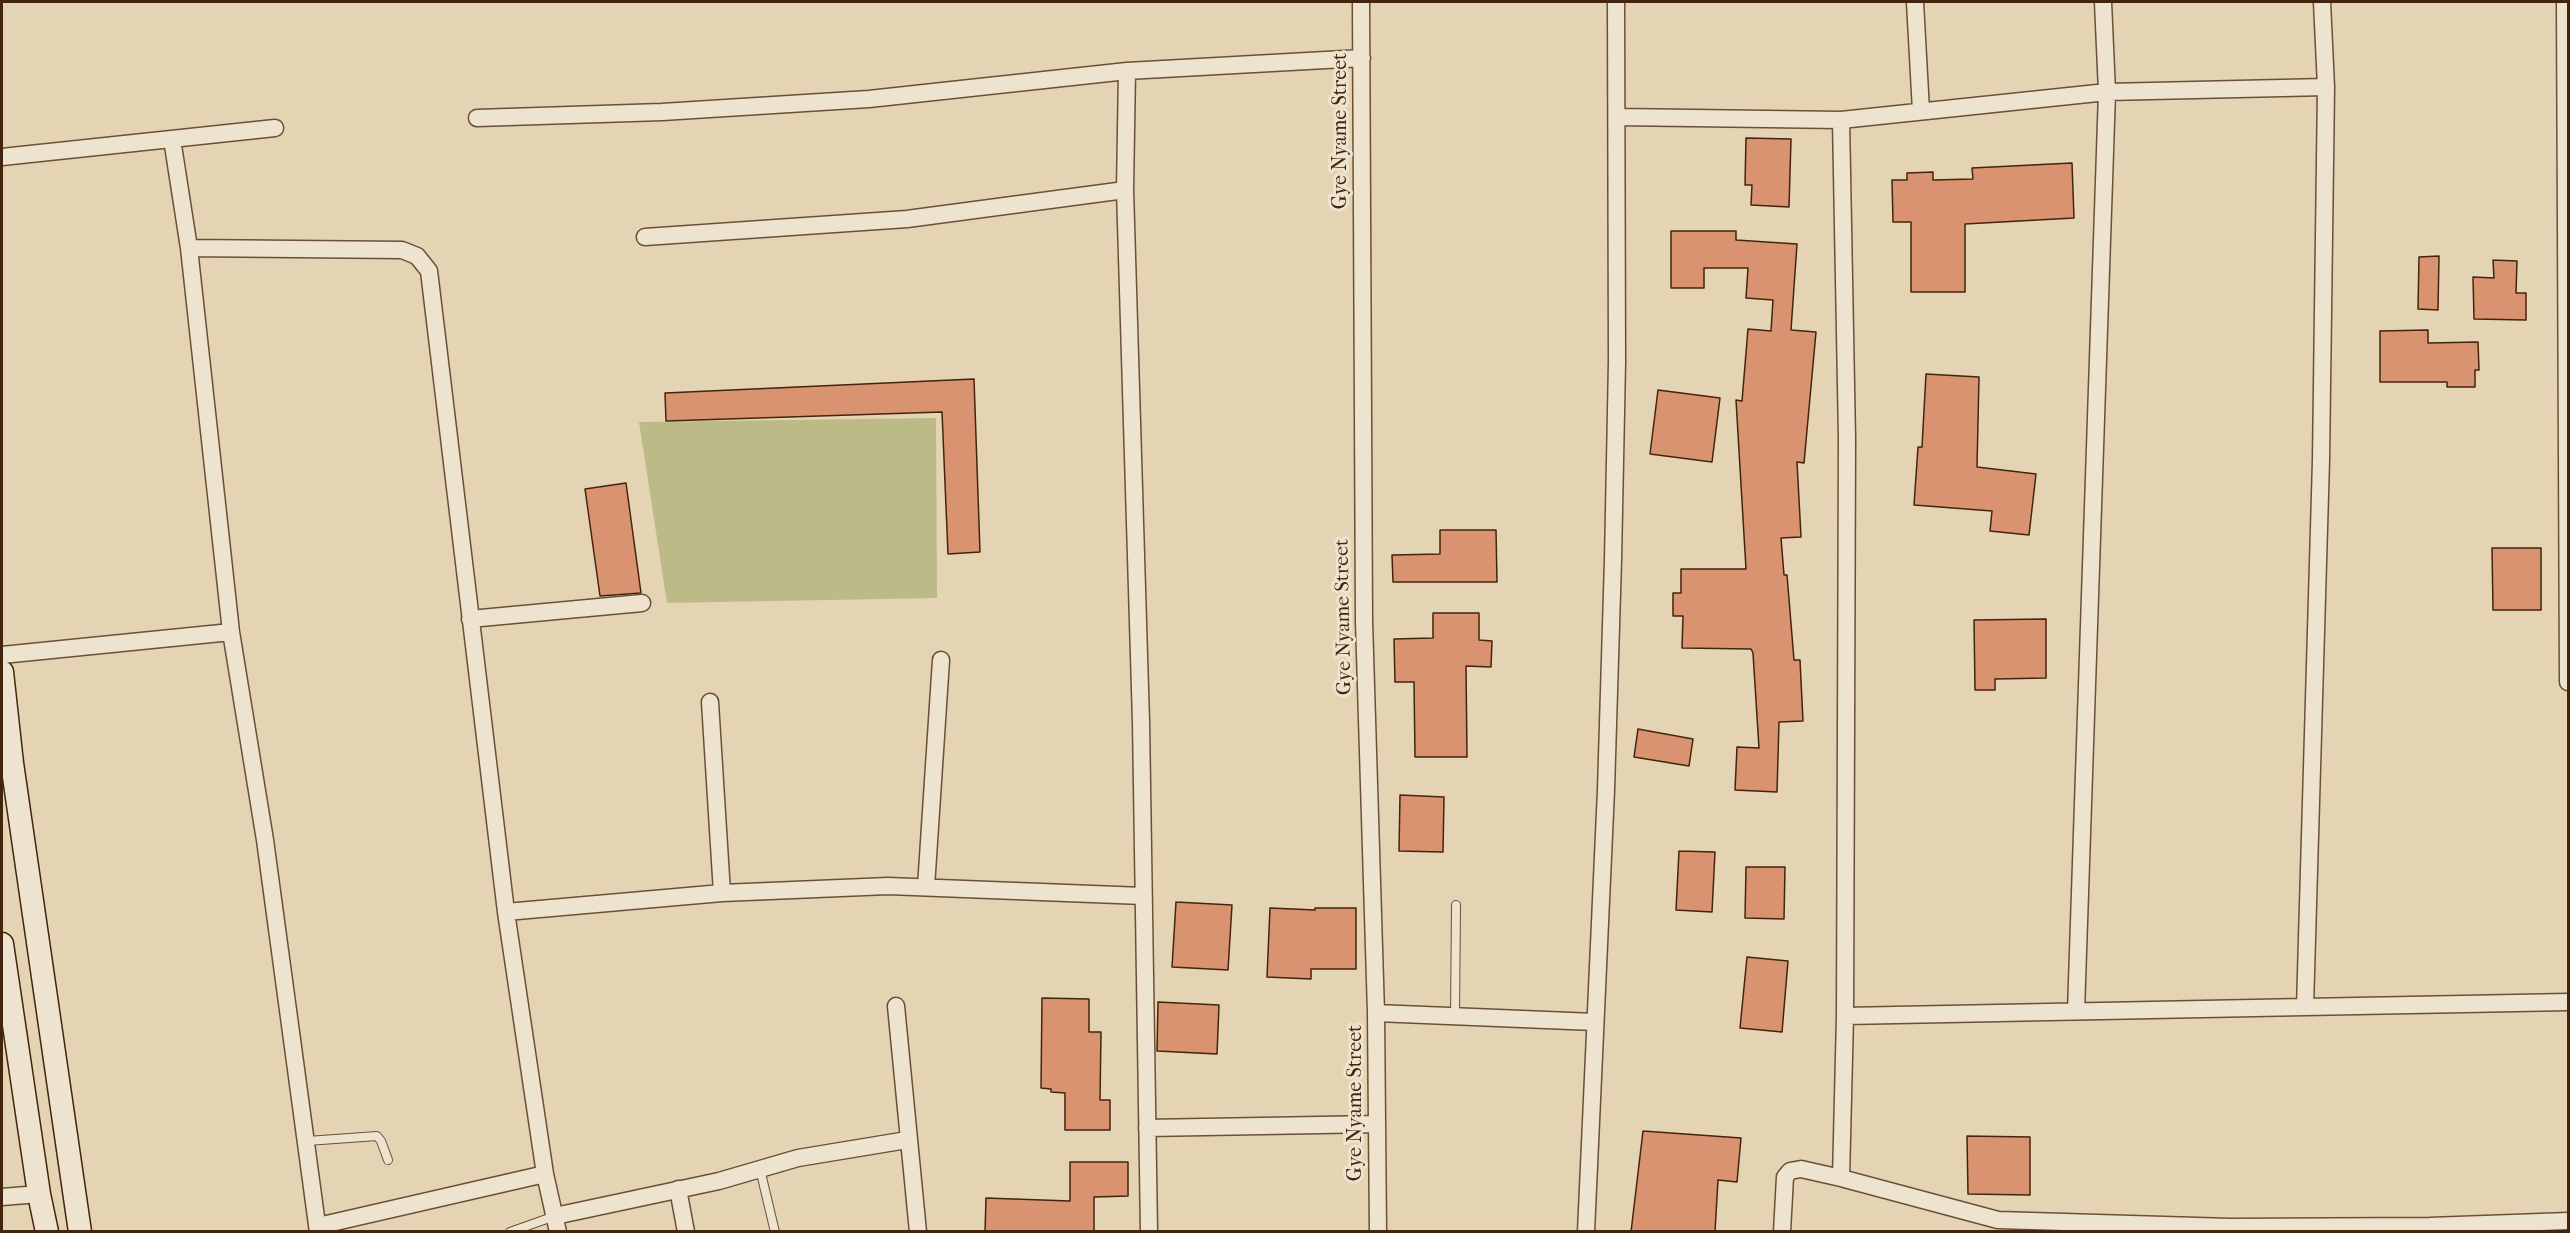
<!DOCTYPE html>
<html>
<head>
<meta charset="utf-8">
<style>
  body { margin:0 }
  #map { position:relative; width:2570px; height:1233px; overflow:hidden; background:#e4d4b3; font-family:"IM FELL French Canon",serif }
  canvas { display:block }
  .frame { position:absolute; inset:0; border:3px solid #43240d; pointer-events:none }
</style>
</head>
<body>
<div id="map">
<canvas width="2570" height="1233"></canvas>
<div class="frame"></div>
</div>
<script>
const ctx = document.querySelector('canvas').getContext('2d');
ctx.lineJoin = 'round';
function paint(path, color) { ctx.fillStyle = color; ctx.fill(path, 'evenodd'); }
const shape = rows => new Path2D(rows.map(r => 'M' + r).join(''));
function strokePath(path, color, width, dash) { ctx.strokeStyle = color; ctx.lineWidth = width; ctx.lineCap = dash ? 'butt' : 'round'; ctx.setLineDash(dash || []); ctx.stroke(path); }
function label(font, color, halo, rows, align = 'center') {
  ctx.font = font + ' "IM FELL French Canon",serif'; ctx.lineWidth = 6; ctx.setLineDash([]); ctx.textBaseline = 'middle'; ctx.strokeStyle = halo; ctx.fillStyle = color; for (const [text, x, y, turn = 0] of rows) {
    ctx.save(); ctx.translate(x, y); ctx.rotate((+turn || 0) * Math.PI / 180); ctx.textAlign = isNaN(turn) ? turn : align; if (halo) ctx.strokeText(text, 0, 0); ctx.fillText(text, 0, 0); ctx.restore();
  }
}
const green = shape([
  [936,418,937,598,667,603,639,422]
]);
const building = shape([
  [1746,138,1791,139,1789,207,1751,205,1752,185,1745,185,1746,138],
  [2072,163,2074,218,1965,224,1965,292,1911,292,1911,222,1893,222,1892,180,1907,180,1907,173,1933,172,1933,180,1973,179,1972,168,2072,163],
  [1671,231,1736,231,1736,240,1797,244,1791,330,1816,332,1804,463,1797,462,1801,537,1781,538,1784,575,1787,575,1794,660,1800,660,1803,721,1779,722,1777,792,1735,790,1737,747,1759,748,1753,653,1751,649,1682,648,1683,616,1673,616,1673,593,1681,593,1681,569,1746,569,1736,400,1742,401,1748,329,1771,331,1773,300,1746,298,1748,268,1704,268,1704,288,1671,288,1671,231],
  [2439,256,2438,310,2418,309,2419,257,2439,256],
  [2493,260,2517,261,2516,293,2526,293,2526,320,2474,319,2473,277,2494,278,2493,260],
  [2428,330,2428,343,2478,342,2479,370,2475,370,2475,387,2447,387,2447,382,2380,382,2380,331,2428,330],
  [1926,374,1979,377,1977,467,2036,474,2029,535,1990,531,1992,511,1914,505,1918,447,1922,447,1926,374],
  [974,379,980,552,948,554,942,412,666,421,665,393,974,379],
  [1658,390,1720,398,1712,462,1650,454,1658,390],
  [626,483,641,593,600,596,585,489,626,483],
  [1440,530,1496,530,1497,582,1393,582,1392,555,1440,554,1440,530],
  [2492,548,2541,548,2541,610,2493,610,2492,548],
  [1433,613,1479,613,1479,640,1492,641,1491,667,1466,666,1467,757,1415,757,1414,682,1395,682,1394,639,1433,638,1433,613],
  [2046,619,2046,678,1995,679,1995,690,1975,690,1974,620,2046,619],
  [1638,729,1693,739,1689,766,1634,757,1638,729],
  [1400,795,1444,797,1443,852,1399,851,1400,795],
  [1679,851,1715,852,1712,912,1676,910,1679,851],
  [1746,867,1785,867,1784,919,1745,918,1746,867],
  [1176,902,1232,905,1228,970,1172,967,1176,902],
  [1270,908,1315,910,1315,908,1356,908,1356,969,1311,969,1311,979,1267,977,1270,908],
  [1747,957,1788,961,1782,1032,1740,1028,1747,957],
  [1042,998,1089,999,1089,1032,1101,1032,1100,1100,1110,1100,1110,1130,1065,1130,1065,1093,1051,1092,1051,1089,1041,1088,1042,998],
  [1158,1002,1219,1005,1217,1054,1157,1051,1158,1002],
  [1643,1131,1741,1138,1737,1182,1718,1180,1715,1232,1631,1232,1643,1131],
  [1967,1136,2030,1137,2030,1195,1968,1194,1967,1136],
  [1070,1162,1128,1162,1128,1196,1094,1197,1094,1232,985,1232,986,1198,1070,1201,1070,1162]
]);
const lane = shape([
  [1455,1016,1456,905],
  [307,1141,377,1136,381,1141,388,1160],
  [760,1169,775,1232],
  [510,1232,555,1216]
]);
const street = shape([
  [1361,2,1364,621,1376,1013,1378,1232],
  [1915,2,1921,111],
  [2322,2,2326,87,2321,460,2305,1007,2568,1002],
  [2565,2,2568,682],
  [1127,71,1125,190,1141,722,1149,1232],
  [1617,117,1841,120],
  [477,118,662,112,869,99,1127,71,1362,58],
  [172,139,189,248,231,632,265,840,318,1232],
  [2,157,275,128],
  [645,237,907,219,1125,190],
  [189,248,402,250,417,256,429,271,506,912,545,1174,558,1232],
  [470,619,642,603],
  [2,655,231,632],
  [710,702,722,893],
  [926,887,941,660],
  [506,912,722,893,888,886,1143,896],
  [896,1006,918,1232],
  [2305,1007,1845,1016,1847,438,1841,120,2107,92,2326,87],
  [2076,1011,2107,92,2103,2],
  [1376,1013,1595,1022],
  [1147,1128,1377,1124],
  [1841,1178,1998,1220,2230,1227,2430,1226,2568,1221],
  [678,1189,686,1232],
  [2,1197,39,1194],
  [555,1216,719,1181,798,1158,907,1140],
  [318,1226,545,1174],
  [1586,1232,1606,790,1613,560,1617,362,1616,2],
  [1782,1232,1785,1177,1790,1171,1801,1169,1841,1178,1845,1016]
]);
const secondary = shape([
  [2,672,12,763,80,1232],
  [2,944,39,1194,47,1232]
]);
const streetNames = [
  ["Gye Nyame Street",1341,131,-90],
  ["Gye Nyame Street",1344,617,-91],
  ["Gye Nyame Street",1356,1103,-90]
];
paint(green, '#bcbb87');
paint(building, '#d99371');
strokePath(building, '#43240d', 1.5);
strokePath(lane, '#6b5036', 10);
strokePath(street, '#6b5036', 19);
strokePath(secondary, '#43240d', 25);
strokePath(lane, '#ede3ce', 8);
strokePath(street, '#ede3ce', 16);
strokePath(secondary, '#ede3ce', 22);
label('20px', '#43240d', '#ede3ce', streetNames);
</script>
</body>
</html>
